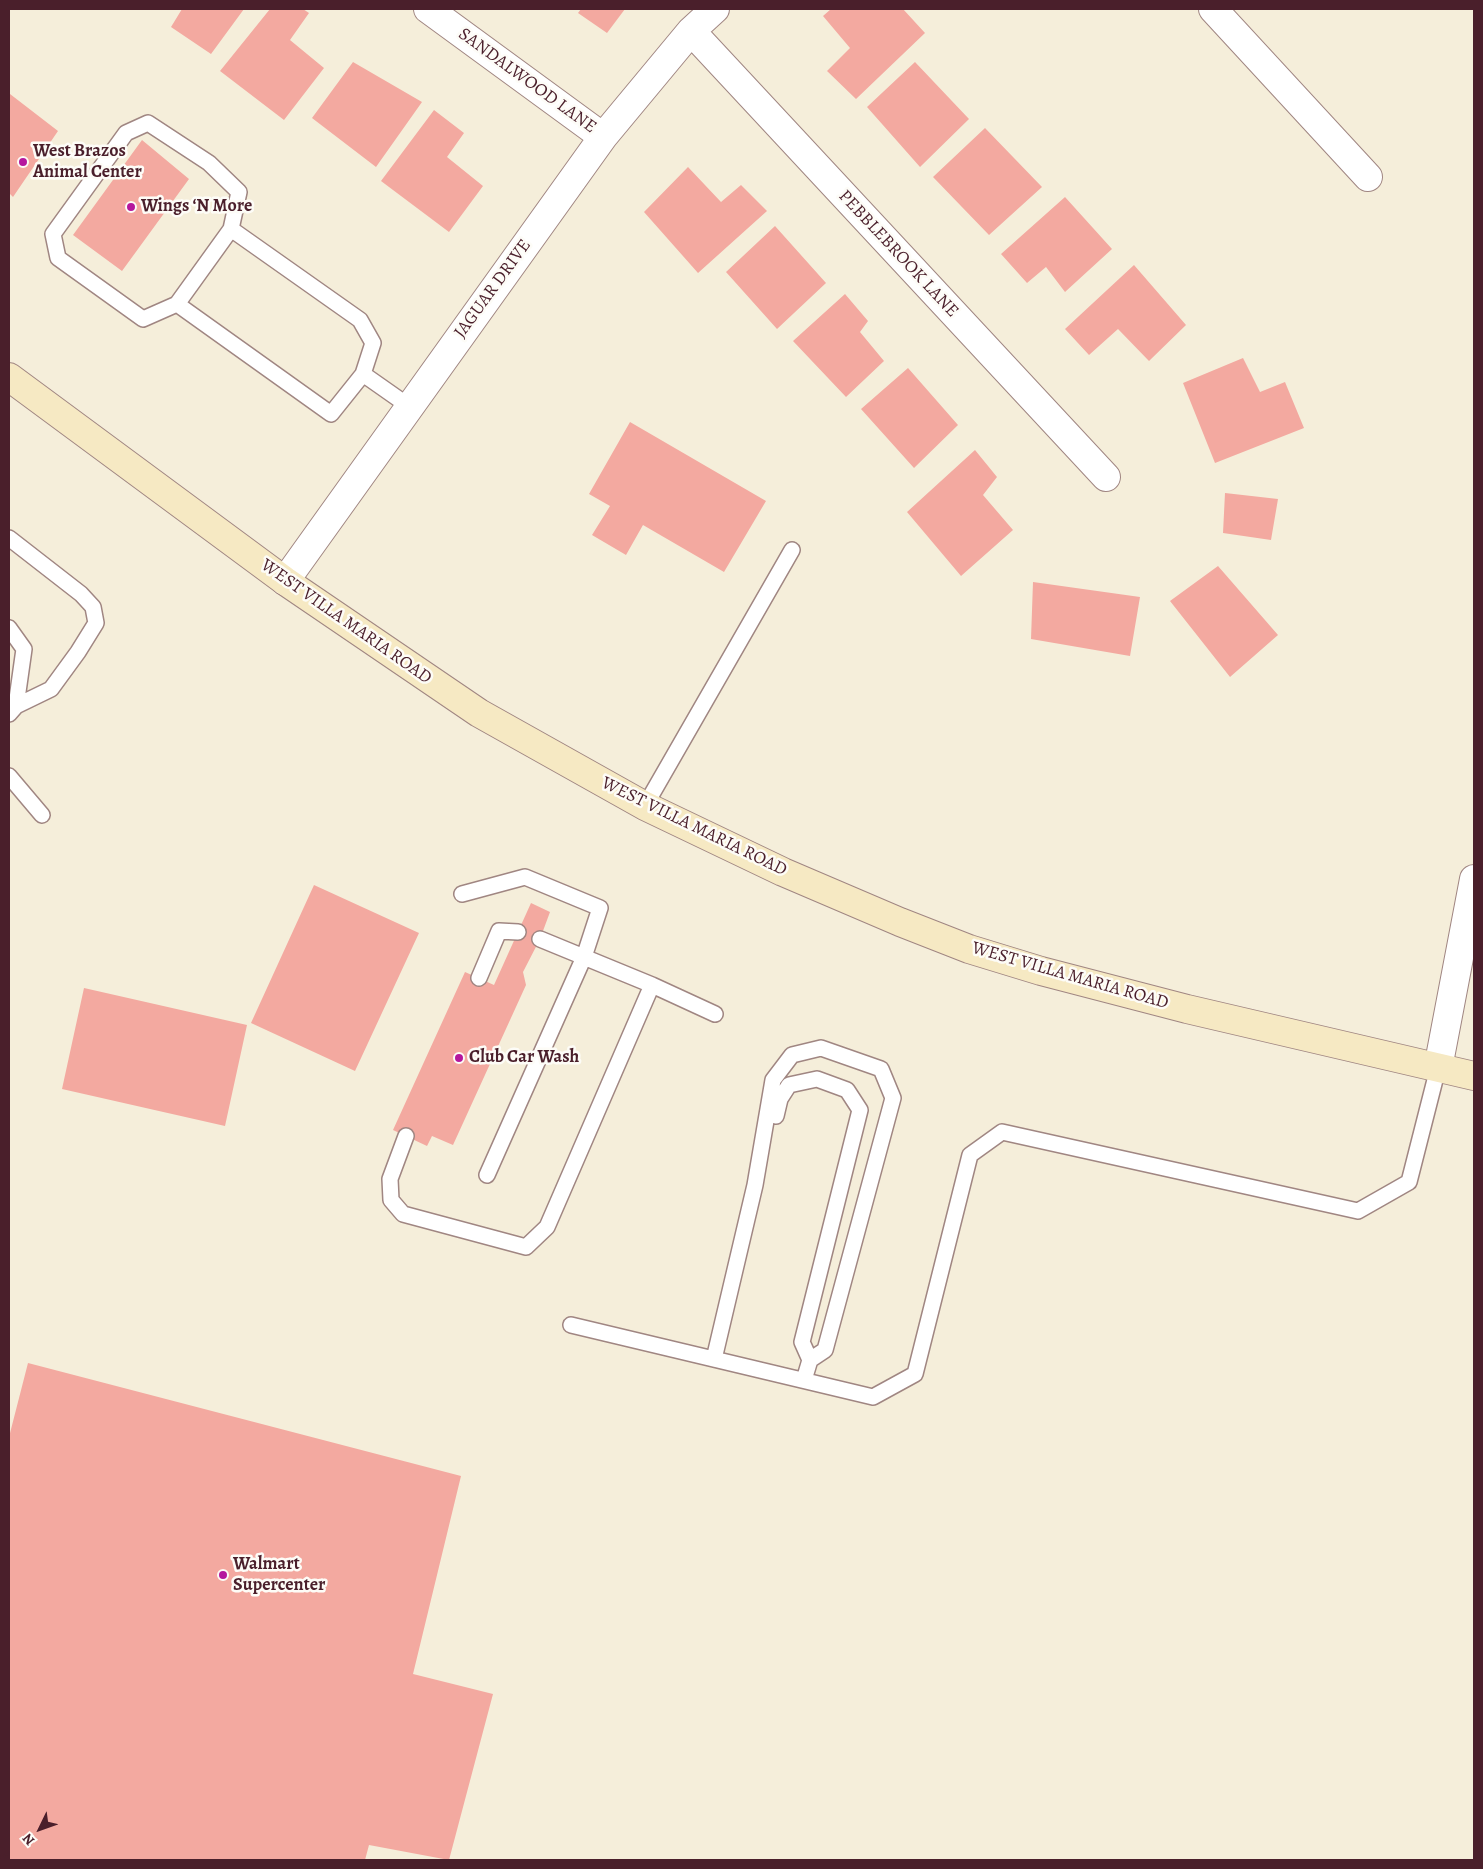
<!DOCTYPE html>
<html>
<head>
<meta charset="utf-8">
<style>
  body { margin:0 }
  #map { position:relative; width:1483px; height:1869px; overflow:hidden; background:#f5eeda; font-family:Alegreya,serif }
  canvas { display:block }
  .frame { position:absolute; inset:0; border:10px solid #4a1f2b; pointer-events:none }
  .north { position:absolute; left:15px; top:1804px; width:50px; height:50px; -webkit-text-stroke:4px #fdfcf7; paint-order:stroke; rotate:228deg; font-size:14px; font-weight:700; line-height:20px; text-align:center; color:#4a1f2b }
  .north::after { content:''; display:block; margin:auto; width:18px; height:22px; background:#4a1f2b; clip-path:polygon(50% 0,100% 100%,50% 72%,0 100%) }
</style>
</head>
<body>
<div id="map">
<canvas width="1483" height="1869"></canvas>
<div class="frame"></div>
<div class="north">N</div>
</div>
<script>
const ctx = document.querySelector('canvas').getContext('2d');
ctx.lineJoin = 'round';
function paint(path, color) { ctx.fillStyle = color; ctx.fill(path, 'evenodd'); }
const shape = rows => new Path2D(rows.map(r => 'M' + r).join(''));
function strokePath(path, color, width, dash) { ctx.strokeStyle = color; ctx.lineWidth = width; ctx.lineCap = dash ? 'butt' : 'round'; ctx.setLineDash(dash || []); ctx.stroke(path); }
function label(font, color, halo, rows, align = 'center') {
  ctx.font = font + ' Alegreya,serif'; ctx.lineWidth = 5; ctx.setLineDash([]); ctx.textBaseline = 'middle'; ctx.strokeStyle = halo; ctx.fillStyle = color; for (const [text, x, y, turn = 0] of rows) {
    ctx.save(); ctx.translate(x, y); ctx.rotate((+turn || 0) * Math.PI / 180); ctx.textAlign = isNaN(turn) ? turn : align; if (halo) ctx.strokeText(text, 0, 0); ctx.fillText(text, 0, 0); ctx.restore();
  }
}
const building = shape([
  [182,9,244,9,211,54,171,27],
  [270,9,303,9,309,13,290,40,324,68,284,120,220,71],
  [581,9,625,9,607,33,578,13],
  [831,9,903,9,925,33,856,99,827,71,850,48,823,16],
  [353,62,422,102,376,167,312,118],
  [915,62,969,119,920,167,867,107],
  [10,94,58,131,13,197,9,193],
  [434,110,464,133,447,157,483,186,449,232,381,181],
  [985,128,1042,187,989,235,933,177],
  [142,140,189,179,122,271,73,235],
  [688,167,721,202,741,185,767,211,698,273,644,212],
  [1065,197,1112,249,1065,292,1046,267,1027,283,1001,254],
  [775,226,826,283,777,329,726,272],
  [1134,265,1186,325,1149,361,1118,329,1089,355,1065,329],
  [845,294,868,321,860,332,884,361,846,397,793,341],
  [1243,358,1260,392,1285,382,1304,428,1215,463,1183,383],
  [908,368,958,425,914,468,861,409],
  [630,422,766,501,724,572,643,525,626,555,592,535,610,506,589,494],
  [975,450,997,477,983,495,1013,530,961,576,907,512],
  [1225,493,1278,499,1271,540,1223,533],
  [1218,566,1278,635,1230,677,1170,601],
  [1033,582,1140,597,1130,656,1031,639],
  [314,885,419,933,355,1071,251,1023],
  [531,903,550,912,540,939,523,972,526,985,453,1145,432,1136,427,1146,393,1130,465,972,494,985],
  [84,988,247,1025,225,1126,62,1089],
  [28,1363,461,1476,413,1674,493,1694,449,1860,369,1845,365,1860,9,1860,9,1437]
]);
const service = shape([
  [177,304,331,414,363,374,373,343,360,320,231,229,177,304,143,319,58,258,53,234,126,133,148,123,209,163,239,192,231,229],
  [363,374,410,407],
  [9,538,81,594,93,607,96,623,78,652,51,689,16,706],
  [9,628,24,649,16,706,9,714],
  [9,776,42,815],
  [645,806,792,550],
  [462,894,525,877,600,908,584,957,487,1175],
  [540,939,652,985,715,1014],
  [479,978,499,931,518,932],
  [776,1116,780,1099,789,1085,817,1079,847,1090,860,1110,802,1342,810,1360],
  [406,1136,390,1179,391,1200,403,1214,526,1247,547,1227,652,985],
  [571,1325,873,1397,915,1374,970,1155,1002,1132,1358,1211,1409,1182,1438,1068],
  [714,1359,755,1185,773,1080,792,1055,821,1048,881,1069,893,1098,825,1350,810,1360,804,1380]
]);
const minor = shape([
  [428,9,603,137],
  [1213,9,1368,177],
  [691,31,1106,477],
  [285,581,603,137,691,31,715,9],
  [1438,1068,1474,879]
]);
const secondary = shape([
  [9,377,285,581,479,713,645,806,783,872,900,922,969,949,1041,971,1187,1009,1474,1076]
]);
const markers = [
  [23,162,5,"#b5179e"],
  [131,207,5,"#b5179e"],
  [459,1058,5,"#b5179e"],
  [223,1575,5,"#b5179e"]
];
const streetNames = [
  ["SANDALWOOD LANE",527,81,36],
  ["PEBBLEBROOK LANE",898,254,47],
  ["JAGUAR DRIVE",493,289,-54],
  ["WEST VILLA MARIA ROAD",346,622,35],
  ["WEST VILLA MARIA ROAD",694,827,26],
  ["WEST VILLA MARIA ROAD",1070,976,16]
];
const poiNames = [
  ["West Brazos",33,152],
  ["Animal Center",33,173],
  ["Wings ‘N More",141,207],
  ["Club Car Wash",469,1058],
  ["Walmart",233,1565],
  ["Supercenter",233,1586]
];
paint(building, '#f3a9a0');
strokePath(service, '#a08682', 18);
strokePath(minor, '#a08682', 30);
strokePath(secondary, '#a08682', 30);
strokePath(service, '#fff', 15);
strokePath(minor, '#fff', 28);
strokePath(secondary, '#f6e9c3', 28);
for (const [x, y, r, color] of markers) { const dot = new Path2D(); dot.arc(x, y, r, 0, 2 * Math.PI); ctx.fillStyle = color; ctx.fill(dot); strokePath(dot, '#fdfcf7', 2); }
label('18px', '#4a1f2b', '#fdfcf7', streetNames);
label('bold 18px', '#4a1f2b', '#fdfcf7', poiNames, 'left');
</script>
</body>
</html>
